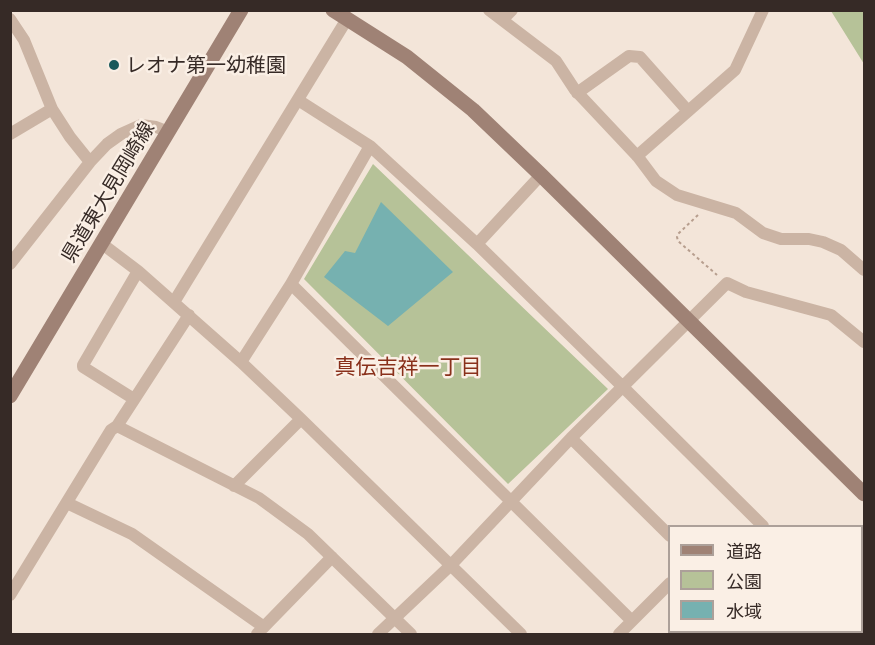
<!DOCTYPE html>
<html>
<head>
<meta charset="utf-8">
<style>
  body { margin:0 }
  #map { position:relative; width:875px; height:645px; overflow:hidden; background:#f3e5d9; font-family:"Exo 2","Noto Sans JP",sans-serif }
  canvas { display:block }
  .frame { position:absolute; inset:0; border:12px solid #362a26; pointer-events:none }
  .legend { position:absolute; left:668px; top:525px; width:195px; height:108px; box-sizing:border-box; background:#faefe5; border:2px solid #aca099; margin:0; padding:8px 10px; list-style:none; font-size:18px; color:#362a26 }
  .legend li { display:flex; align-items:center; gap:12px; height:30px }
  .legend b { width:30px; border:2px solid #aca099 }
</style>
</head>
<body>
<div id="map">
<canvas width="875" height="645"></canvas>
<div class="frame"></div>
<ul class="legend">
<li><b style="height:8px;background:#9f8275"></b>道路</li>
<li><b style="height:16px;background:#b6c298"></b>公園</li>
<li><b style="height:16px;background:#76b1b0"></b>水域</li>
</ul>
</div>
<script>
const ctx = document.querySelector('canvas').getContext('2d');
ctx.lineJoin = 'round';
function paint(path, color) { ctx.fillStyle = color; ctx.fill(path, 'evenodd'); }
const shape = rows => new Path2D(rows.map(r => 'M' + r).join(''));
function strokePath(path, color, width, dash) { ctx.strokeStyle = color; ctx.lineWidth = width; ctx.lineCap = dash ? 'butt' : 'round'; ctx.setLineDash(dash || []); ctx.stroke(path); }
function label(font, color, halo, rows, align = 'center') {
  ctx.font = font + ' "Exo 2","Noto Sans JP",sans-serif'; ctx.lineWidth = 5; ctx.setLineDash([]); ctx.textBaseline = 'middle'; ctx.strokeStyle = halo; ctx.fillStyle = color; for (const [text, x, y, turn = 0] of rows) {
    ctx.save(); ctx.translate(x, y); ctx.rotate((+turn || 0) * Math.PI / 180); ctx.textAlign = isNaN(turn) ? turn : align; if (halo) ctx.strokeText(text, 0, 0); ctx.fillText(text, 0, 0); ctx.restore();
  }
}
const green = shape([
  [831,11,864,11,864,64],
  [373,164,608,389,508,484,304,279]
]);
const water = shape([
  [381,202,453,272,388,326,324,277,345,251,355,253]
]);
const path = shape([
  [698,215,678,234,677,237,678,241,717,275],
  [862,549,864,546]
]);
const street = shape([
  [489,10,556,61,575,90,638,157,656,181,677,195,736,213,763,233,781,239,809,239,823,242,841,250,864,270],
  [10,19,24,40,52,109,70,137,90,162],
  [502,20,512,10],
  [577,93,629,56,640,57,688,111],
  [298,100,370,146,477,244,623,387,763,526],
  [10,134,52,109],
  [637,156,735,70,763,10],
  [101,243,138,271,241,362,301,419,521,634],
  [477,244,541,175],
  [10,264,90,162,107,144,121,134,141,125,156,127,169,132],
  [291,284,632,621],
  [174,302,347,19],
  [241,362,291,284,370,146],
  [134,399,83,367,83,365,138,271],
  [117,426,259,498,308,534,411,634],
  [571,438,670,536],
  [234,486,301,419],
  [67,503,132,534,264,627],
  [10,595,111,430,117,426,189,315],
  [862,625,864,628],
  [767,632,770,634],
  [257,634,332,557],
  [378,634,451,565,571,438,727,283,746,292,831,315,864,342],
  [619,634,670,583]
]);
const secondary = shape([
  [333,10,407,57,473,110,541,175,864,494],
  [10,396,241,10]
]);
const markers = [
  [114,65,6,"#1a595a"]
];
const poiNames = [
  ["レオナ第一幼稚園",126,65]
];
const streetNames = [
  ["県道東大見岡崎線",108,192,-59]
];
const neighbourhoodNames = [
  ["真伝吉祥一丁目",408,367]
];
paint(green, '#b6c298');
paint(water, '#76b1b0');
strokePath(path, '#b79e8e', 2, [3, 3]);
strokePath(street, '#cbb4a4', 12);
strokePath(secondary, '#9f8275', 15);
for (const [x, y, r, color] of markers) { const dot = new Path2D(); dot.arc(x, y, r, 0, 2 * Math.PI); ctx.fillStyle = color; ctx.fill(dot); strokePath(dot, '#faefe5', 2); }
label('20px', '#362a26', '#faefe5', poiNames, 'left');
label('20px', '#362a26', '#faefe5', streetNames);
label('21px', '#89301b', '#faefe5', neighbourhoodNames);
</script>
</body>
</html>
